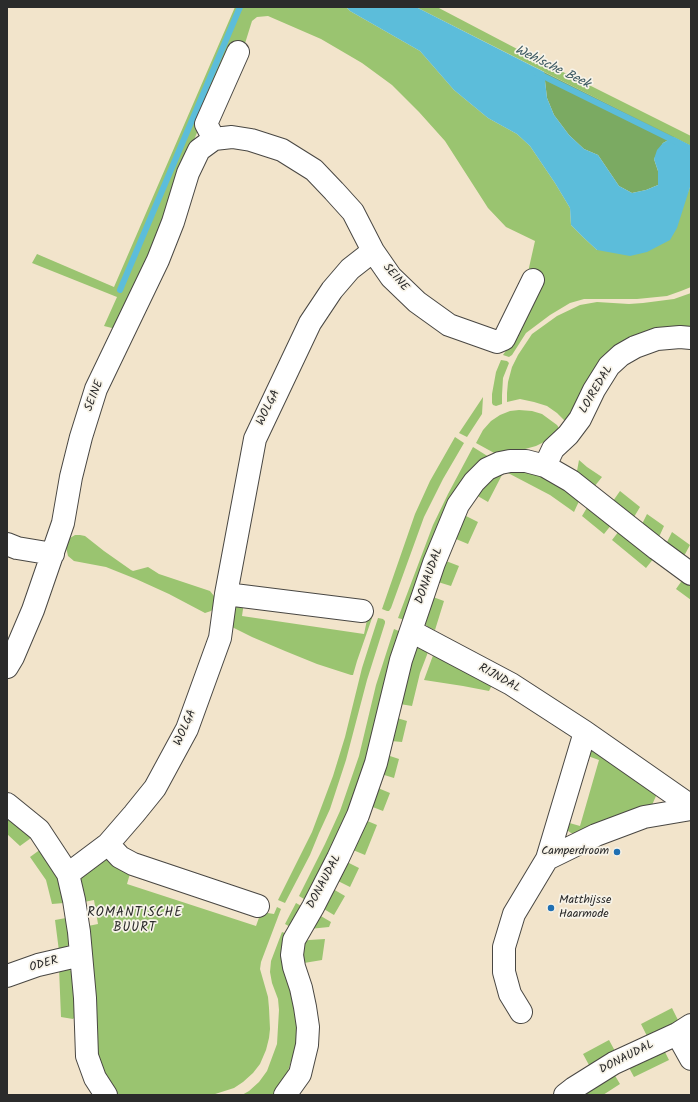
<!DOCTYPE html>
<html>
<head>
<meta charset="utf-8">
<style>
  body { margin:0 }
  #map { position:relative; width:698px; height:1102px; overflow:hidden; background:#f2e4cb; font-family:Kalam,sans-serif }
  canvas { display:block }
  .frame { position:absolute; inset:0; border:8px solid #2b2b2b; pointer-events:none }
</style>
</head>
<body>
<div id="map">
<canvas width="698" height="1102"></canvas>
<div class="frame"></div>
</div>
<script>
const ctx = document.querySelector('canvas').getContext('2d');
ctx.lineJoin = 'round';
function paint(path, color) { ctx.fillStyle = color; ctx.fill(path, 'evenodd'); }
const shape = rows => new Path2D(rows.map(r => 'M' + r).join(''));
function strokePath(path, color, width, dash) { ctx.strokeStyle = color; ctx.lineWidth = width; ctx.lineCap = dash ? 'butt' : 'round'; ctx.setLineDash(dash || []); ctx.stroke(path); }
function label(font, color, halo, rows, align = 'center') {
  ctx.font = font + ' Kalam,sans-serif'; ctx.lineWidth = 3.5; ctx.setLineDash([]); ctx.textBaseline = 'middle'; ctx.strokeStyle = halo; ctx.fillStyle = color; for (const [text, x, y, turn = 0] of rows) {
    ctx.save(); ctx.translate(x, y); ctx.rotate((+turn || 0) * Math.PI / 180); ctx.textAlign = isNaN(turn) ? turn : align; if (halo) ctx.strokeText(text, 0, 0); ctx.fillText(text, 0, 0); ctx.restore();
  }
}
const green = shape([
  [235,7,346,7,350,11,420,51,454,90,488,118,517,134,530,146,555,183,570,208,571,225,584,238,597,250,688,192,691,184,691,287,681,291,667,296,637,299,584,299,570,303,550,315,526,333,512,355,509,357,503,355,519,331,528,272,535,241,506,227,488,208,445,141,419,112,392,85,362,63,321,39,268,16,257,17,252,21,242,53,211,99,191,147,171,207,116,329,104,326,117,297,32,263,37,254,114,287],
  [416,7,437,7,521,51,691,136,691,146],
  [691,293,691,329,639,335,567,423,557,413,547,406,534,402,520,399,507,402,507,393,508,382,512,367,518,355,532,334,557,316,580,305,597,302,629,304,643,303,674,299],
  [501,360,507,361,509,363,503,378,502,395,502,404,496,406,493,405,492,403,492,394,496,372],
  [483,397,482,414,467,437,459,433],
  [519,410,532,411,542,414,557,425,561,431,546,441,536,446,525,449,496,454,476,443,483,430,491,421,500,415,510,411],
  [455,437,464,443,443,479,424,517,391,608,389,611,387,611,382,609,415,514,430,481],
  [473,447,489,457,405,620,398,618,433,525,448,494],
  [579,460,587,467,602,477,594,487,578,474,577,471],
  [517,468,542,473,580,499,574,512,550,495,508,473],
  [503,473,488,502,476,495,482,482],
  [620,491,640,507,634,517,613,501],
  [588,506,612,524,604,534,582,516],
  [647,514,664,526,659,537,642,524],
  [466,516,478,522,468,544,456,539,455,536,462,517],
  [619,531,654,558,646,568,612,540],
  [672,532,690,545,684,556,666,544],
  [75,535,80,535,85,536,104,551,131,570,133,571,148,567,159,574,210,591,214,596,215,600,214,608,211,611,205,613,169,594,136,579,106,567,74,561,68,556,66,547,67,542,70,538],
  [446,561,459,566,451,586,438,582],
  [683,579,691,582,691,600,676,589],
  [433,597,444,601,435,630,428,627,424,623],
  [240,601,244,602,242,616,364,634,367,620,369,618,372,618,357,661,353,675,351,675,317,664,285,651,252,637,230,626,234,609],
  [378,618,383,619,385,621,385,623,367,680,346,760,330,809,319,833,310,855,285,903,278,900,312,832,333,776,345,737,362,668],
  [394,629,401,632,357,790,309,902,299,896,325,844,340,811,359,756,376,685],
  [415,646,430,647,420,673,412,706,400,704],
  [435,650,494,686,491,687,489,691,463,686,424,680],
  [397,718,407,721,402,742,391,741],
  [591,750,656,792,656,796,652,805,614,816,601,822,576,834,571,833,567,830,566,822,580,826,599,760,585,755,587,752],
  [387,755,399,759,394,778,381,774],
  [378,788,390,793,383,811,370,806],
  [7,817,30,835,31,838,20,846,7,834],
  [365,820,377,825,365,855,353,850],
  [41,849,59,877,64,903,52,904,46,880,30,857],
  [107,856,131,870,127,884,256,926,261,912,274,914,277,907,281,909,261,962,260,969,268,997,269,1008,270,1029,269,1038,266,1050,260,1064,253,1073,243,1082,234,1088,212,1095,119,1095,105,1076,94,1046,88,926,98,924,94,900,84,902,80,883,82,876],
  [347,862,359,868,350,887,338,881],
  [333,889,345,896,334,915,317,905],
  [296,903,305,908,294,929,285,924],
  [314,912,331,922,329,927,309,929],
  [66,918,71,940,69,944,66,948,59,951,55,920],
  [282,932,290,935,293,997,298,1031,295,1049,287,1074,273,1095,242,1095,249,1091,259,1082,267,1071,277,1044,279,1010,278,999,272,983,270,972,271,961],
  [325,939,322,960,304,963,301,961,303,942,309,940],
  [59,968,67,968,71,971,74,975,75,1017,73,1019,61,1017],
  [672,1008,678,1020,677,1023,647,1036,641,1024],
  [609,1040,615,1051,592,1066,589,1065,583,1054],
  [664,1050,669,1060,634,1077,628,1066],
  [614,1074,620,1084,603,1095,575,1095]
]);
const forest = shape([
  [544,72,674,137,663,143,654,159,658,171,658,185,646,190,632,193,619,186,598,155,584,149,569,135,554,115,547,98]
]);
const water = shape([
  [346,7,416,7,544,72,547,98,554,115,569,135,584,149,598,155,619,186,632,193,646,190,658,185,658,171,654,159,657,150,663,143,674,137,691,146,691,184,677,228,670,240,647,252,630,256,597,250,584,238,571,225,570,208,555,183,530,146,517,134,488,118,454,90,420,51,350,11]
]);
const stream = shape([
  [537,73,691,149],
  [120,290,240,7]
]);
const minor = shape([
  [214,139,206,124,238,52],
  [545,466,553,449,568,435,580,419,594,390,609,366,621,355,635,347,657,339,680,337,691,338],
  [7,544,17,548,53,554],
  [226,594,362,611],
  [411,631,511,684,585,732,691,806],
  [7,667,13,657,33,610,63,523,71,477,81,437,96,389,158,260,173,222,188,173,199,150,214,139,232,137,251,140,282,150,314,170,334,191,353,212,373,251,391,277,417,302,449,325,497,342,504,339,533,280],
  [7,804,39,830,68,874,74,900,79,932,85,998,87,1056,95,1078,106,1095],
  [108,844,120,857,133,864,258,906],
  [547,859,585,732],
  [68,874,108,844,134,814,155,788,187,729,220,638,226,594,255,439,310,323,332,290,350,269,373,251],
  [7,976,38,965,81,955],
  [521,1012,510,994,504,972,504,947,514,914,547,859,596,835,644,817,691,809],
  [677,1034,691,1059],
  [285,1095,300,1074,307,1045,308,1027,305,1007,301,988,294,967,292,955,294,940,313,907,338,858,358,815,376,763,401,660,434,563,458,505,474,482,487,469,500,463,510,461,526,461,545,466,571,481,657,549,691,574],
  [565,1095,574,1088,614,1063,677,1034,691,1025]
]);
const markers = [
  [617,852,4,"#1f6fb2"],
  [551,908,4,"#1f6fb2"]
];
const streetNames = [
  ["SEINE",395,278,49],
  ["LOIREDAL",597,390,-59],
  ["SEINE",95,396,-69],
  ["WOLGA",269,408,-64],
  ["DONAUDAL",430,576,-70],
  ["RIJNDAL",499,679,29],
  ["WOLGA",186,728,-66],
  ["DONAUDAL",325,882,-62],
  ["ODER",44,965,-16],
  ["DONAUDAL",627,1058,-27]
];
const poiNames = [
  ["Camperdroom",609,852],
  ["Matthijsse",559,901,"left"],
  ["Haarmode",559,915,"left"]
];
const waterNames = [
  ["Wehlsche Beek",552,68,26]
];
const neighbourhoodNames = [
  ["ROMANTISCHE",135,914],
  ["BUURT",135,929]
];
paint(green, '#9ac470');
paint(forest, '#7baa62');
paint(water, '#5cbdda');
strokePath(stream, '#5cbdda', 6);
strokePath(minor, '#494743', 24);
strokePath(minor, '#fff', 22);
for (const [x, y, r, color] of markers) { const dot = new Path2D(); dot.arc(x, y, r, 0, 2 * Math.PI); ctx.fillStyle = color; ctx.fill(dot); strokePath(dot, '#f7f3e8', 1.5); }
label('12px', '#2b2b2b', '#f7f3e8', streetNames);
label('12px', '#2b2b2b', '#f7f3e8', poiNames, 'right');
label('italic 13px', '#3a5760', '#f7f3e8', waterNames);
ctx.letterSpacing = '1px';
label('13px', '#2b2b2b', '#f7f3e8', neighbourhoodNames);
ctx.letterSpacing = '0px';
</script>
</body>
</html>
